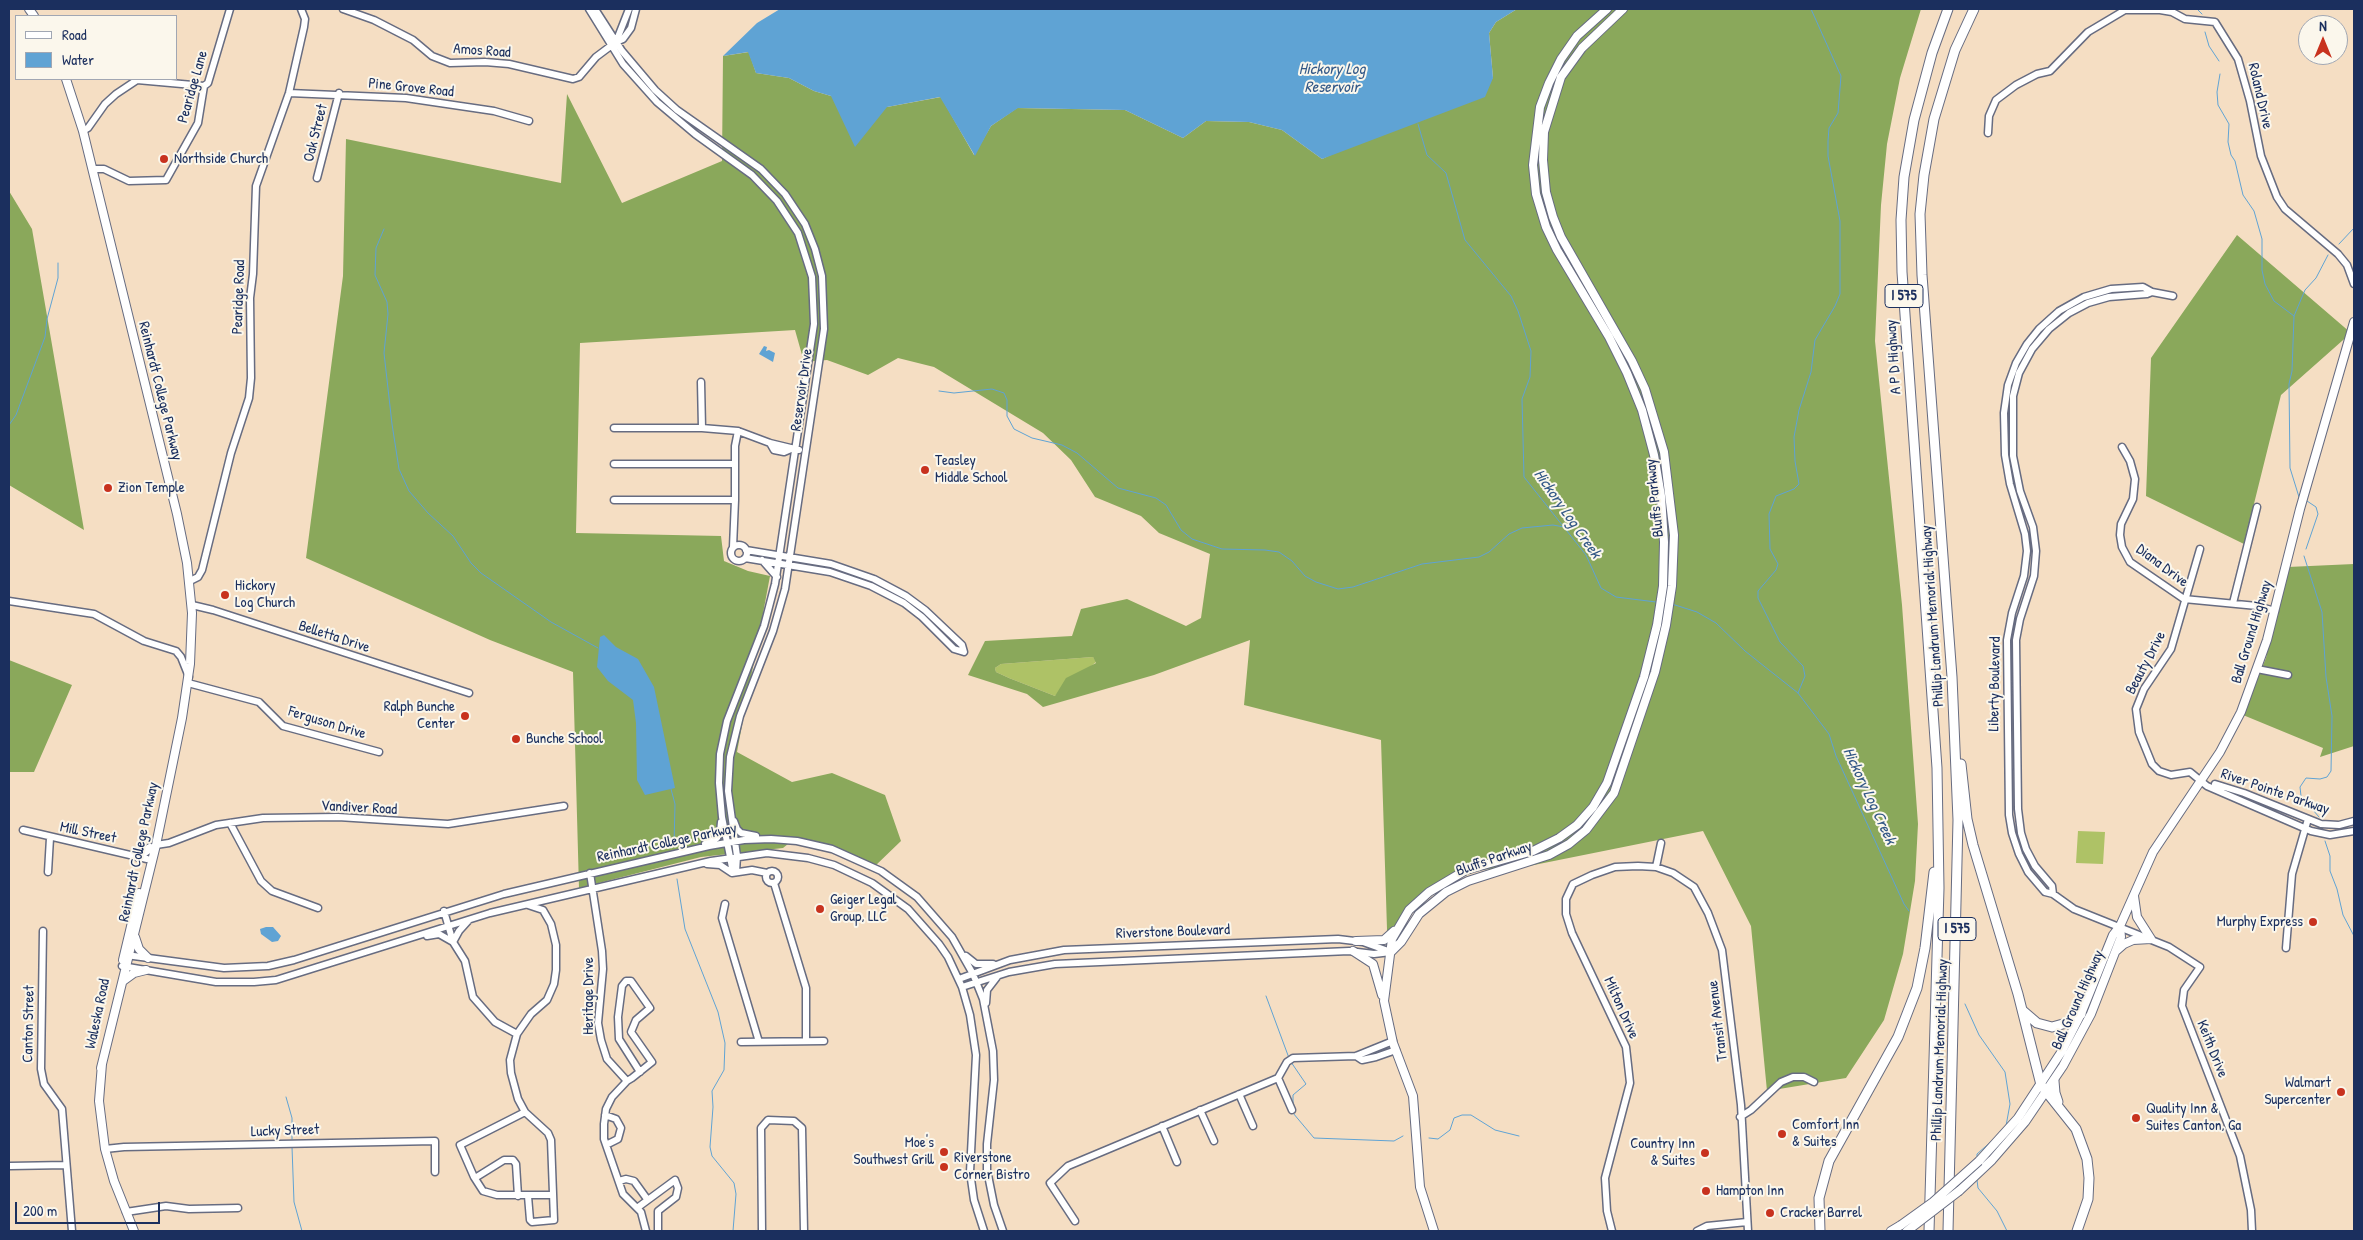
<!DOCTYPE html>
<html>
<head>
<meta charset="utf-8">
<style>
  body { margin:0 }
  #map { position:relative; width:2363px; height:1240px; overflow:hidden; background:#f5dec3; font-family:"Patrick Hand",sans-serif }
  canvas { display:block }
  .frame { position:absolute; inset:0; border:10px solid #1b2f5e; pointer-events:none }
  .legend { position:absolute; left:15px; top:15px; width:162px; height:65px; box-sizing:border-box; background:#fbf7ec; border:1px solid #a1a7b3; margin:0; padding:6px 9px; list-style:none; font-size:15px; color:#1b2f5e }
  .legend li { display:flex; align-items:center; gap:10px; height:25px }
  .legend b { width:25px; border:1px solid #a1a7b3 }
  .north { position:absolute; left:2298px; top:15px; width:50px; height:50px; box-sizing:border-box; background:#fbf7ec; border:1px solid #a1a7b3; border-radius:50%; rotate:0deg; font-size:14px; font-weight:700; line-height:20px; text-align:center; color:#1b2f5e }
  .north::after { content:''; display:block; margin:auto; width:18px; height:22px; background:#c8321e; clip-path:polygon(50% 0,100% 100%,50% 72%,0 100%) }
  .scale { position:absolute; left:15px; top:1202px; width:145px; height:22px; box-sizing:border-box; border:2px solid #1b2f5e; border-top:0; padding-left:6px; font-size:15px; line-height:18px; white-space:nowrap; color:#1b2f5e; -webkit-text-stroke:4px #fbf7ec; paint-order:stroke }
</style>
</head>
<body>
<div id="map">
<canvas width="2363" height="1240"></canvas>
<div class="frame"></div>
<ul class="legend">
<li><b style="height:6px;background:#fff"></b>Road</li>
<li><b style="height:14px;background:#5fa3d4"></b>Water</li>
</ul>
<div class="north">N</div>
<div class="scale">200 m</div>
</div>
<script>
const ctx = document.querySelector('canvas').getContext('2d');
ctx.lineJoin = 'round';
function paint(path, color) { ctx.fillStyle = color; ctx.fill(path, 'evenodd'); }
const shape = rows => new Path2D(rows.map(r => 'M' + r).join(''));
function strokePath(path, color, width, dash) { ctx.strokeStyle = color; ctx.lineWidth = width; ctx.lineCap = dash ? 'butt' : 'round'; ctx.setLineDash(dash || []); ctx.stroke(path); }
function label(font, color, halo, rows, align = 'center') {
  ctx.font = font + ' "Patrick Hand",sans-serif'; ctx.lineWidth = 4; ctx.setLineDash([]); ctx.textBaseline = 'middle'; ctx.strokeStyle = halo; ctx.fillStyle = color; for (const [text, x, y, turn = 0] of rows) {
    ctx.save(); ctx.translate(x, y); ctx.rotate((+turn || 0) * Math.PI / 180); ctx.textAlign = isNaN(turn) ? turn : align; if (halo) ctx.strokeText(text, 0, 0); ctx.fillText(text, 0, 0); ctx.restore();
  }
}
const green = shape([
  [1093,657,1096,662,1055,696,1009,678,996,672,995,668,1001,664],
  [2078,831,2105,832,2103,864,2076,863]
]);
const forest = shape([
  [1517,9,1921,9,1900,78,1887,144,1881,205,1875,341,1902,605,1918,824,1915,881,1903,954,1884,1020,1846,1078,1767,1091,1751,926,1703,831,1529,866,1479,870,1437,888,1414,906,1386,945,1387,929,1381,740,1244,705,1250,640,1154,675,1043,707,1027,694,968,675,985,641,1072,636,1081,609,1127,599,1186,626,1201,618,1210,554,1159,533,1141,516,1095,497,1071,460,1043,433,934,367,898,358,868,375,827,360,804,362,795,330,580,343,576,533,721,536,724,561,748,571,770,576,737,752,792,782,832,773,885,795,901,841,874,867,830,848,793,840,783,848,701,857,579,888,573,672,490,640,306,558,343,276,346,139,561,183,567,94,622,203,722,161,723,56,749,52,756,73,789,78,814,91,831,96,887,107,941,97,974,155,991,126,1017,108,1125,110,1183,138,1206,121,1249,122,1282,130,1322,159,1493,78,1489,33,1496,22],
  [1093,657,1096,663,1066,678,1055,696,1009,678,996,672,995,668,1001,664],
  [9,191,32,229,84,530,9,485],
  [2237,235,2351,333,2281,395,2244,544,2146,496,2151,358],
  [2354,564,2354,746,2320,757,2323,748,2243,715,2266,658,2276,607,2288,567],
  [9,660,72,685,34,772,9,772]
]);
const water = shape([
  [780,9,1517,9,1496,22,1489,33,1493,78,1485,97,1322,159,1282,130,1249,122,1206,121,1183,138,1125,110,1018,108,991,126,975,156,940,97,887,107,855,147,831,96,814,91,789,78,756,73,748,52,723,56,757,23],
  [764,346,767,347,766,351,769,350,775,353,773,362,759,354],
  [604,635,616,647,638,659,654,687,675,788,645,795,637,780,636,723,633,700,608,681,597,667,600,637],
  [266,927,273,927,281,936,278,941,272,942,261,934,260,929]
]);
const stream = shape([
  [2197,9,2202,14],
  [2205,32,2209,46,2219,61],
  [2220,74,2217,92,2218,105,2229,124,2228,142,2231,155,2235,161,2243,195,2254,211,2262,239,2262,270,2265,284,2274,301,2294,316],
  [1418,124,1427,155,1446,173,1465,240,1511,296,1518,311,1531,351,1530,377,1522,399,1524,477,1586,555,1601,588,1616,597,1656,602],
  [384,229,376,248,375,275,387,302,388,314,384,353,392,424,399,469,409,491,428,513,453,536,471,563,481,573,551,622,598,648],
  [2339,244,2354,228],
  [939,391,954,393,992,389,1004,393,1007,400,1007,416,1014,429,1032,438,1062,445,1077,453,1118,488,1156,498,1166,505,1181,530,1192,539,1222,549,1265,550,1279,552,1292,561,1305,576,1316,582,1338,589,1353,587,1422,564,1479,557,1489,552,1509,534,1522,528,1553,525,1564,527],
  [9,425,16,415,45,337,47,319,58,278,58,263],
  [2299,497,2290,468,2289,384,2292,371,2294,316,2305,290,2316,278,2328,255],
  [2306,549,2318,514,2316,507,2307,501],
  [2304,556,2322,612,2326,677,2332,716,2331,771,2327,777,2320,779,2306,778,2300,787,2301,796,2319,817],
  [1672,604,1697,612,1716,623,1745,651,1798,693,1829,734,1836,756,1904,904,1909,911],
  [1798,693,1805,676,1803,666,1780,642,1758,598,1758,591,1776,570,1778,564,1770,549,1769,514,1776,496,1794,489,1799,484,1795,461,1794,437,1799,410,1811,372,1815,340,1835,306,1840,294,1840,221,1828,156,1828,141,1829,128,1838,113,1841,76,1811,9],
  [671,789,675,804,674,846],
  [2325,841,2330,856,2330,871,2337,889,2343,915,2354,936],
  [677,879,685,929,718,1012,725,1043,724,1070,712,1091,713,1107,710,1147,712,1156,734,1183,736,1194,733,1231],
  [1266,996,1289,1058],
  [1965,1004,1979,1035,2005,1072,2010,1104,2006,1126],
  [1291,1062,1306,1084,1293,1095,1293,1104],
  [286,1097,292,1118,292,1139],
  [1293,1113,1314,1138,1394,1141,1403,1136],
  [1429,1138,1438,1139,1450,1130,1454,1118,1462,1115,1471,1115,1495,1130,1519,1136],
  [292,1147,294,1202,302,1231],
  [1977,1159,1977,1154,1993,1140],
  [1977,1180,1978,1188,1997,1211,2007,1231]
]);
const minor = shape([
  [343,9,374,20,413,40,432,56,450,63,485,62,509,64,573,79,579,77,596,57,616,42,623,39,631,28,636,9],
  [589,9,623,64,657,102,695,134,752,175,777,201,798,233,812,277,814,324,775,584,764,626,727,721,720,754,719,783,722,817,730,857,732,868,736,872,737,856,728,791,730,757,740,716,773,631,785,589,824,329,822,276,815,249,805,224,785,194,761,169,677,110,655,90,622,51,595,9],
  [616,42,629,9],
  [289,93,406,98,494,111,529,121],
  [83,131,88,128,105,104,116,94,137,80,204,86],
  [1988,133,1989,116,1996,100,2016,85,2037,74,2050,71,2088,32,2125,10,2160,10,2172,12,2185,19,2215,22,2238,59,2250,101,2261,156,2277,197,2285,209,2338,254,2347,265,2354,284],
  [93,169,104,169,129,181,166,180,198,123,204,86,208,83,230,9],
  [317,178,339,93],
  [2152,292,2143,287,2111,289,2084,297,2059,311,2039,329,2027,344,2016,363,2008,385,2004,413,2005,455,2010,484,2025,534,2027,551,2024,576,2012,613,2007,640,2009,815,2012,833,2019,854,2028,872,2045,892,2053,894,2074,909,2169,947,2200,967,2184,990,2182,1006,2240,1156,2251,1210,2252,1231],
  [701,382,702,428],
  [614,428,702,428,738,431],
  [770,443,774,450,784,452,791,449],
  [2122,447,2130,461,2135,479,2133,499,2121,524,2120,535,2122,547,2130,562,2184,599,2257,606,2275,611],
  [614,464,734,464],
  [614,500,735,500,735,446,738,431,770,443,799,450],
  '731 553a8 8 0 1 1 16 0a8 8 0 1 1-16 0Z',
  [733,547,735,500],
  [2200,549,2171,649,2144,689,2136,709,2139,732,2152,764,2159,771,2171,775,2190,772,2207,786,2311,831,2330,835,2354,831],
  [745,558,830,572,871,586,904,603,922,617,954,649,964,652,962,645,925,610,906,596,874,579,831,564,746,550],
  [762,560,777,577],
  [190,581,198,577,202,570,231,453,249,398,251,378,250,298,253,274,256,186,289,93,304,27,305,19,301,9],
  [9,601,94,614,144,641,176,651,181,657,189,677],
  [2233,603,2257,507],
  [192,605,213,610,469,693],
  [2257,669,2288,675],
  [188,683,259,702,283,726,379,752],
  [2215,784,2244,793,2321,824,2339,825,2354,821],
  [734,821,737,829,741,833,756,836],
  [230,823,261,881,272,891,318,908],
  [23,830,147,859],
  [705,844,717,838,720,832,721,822],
  [156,845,169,843,216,825,263,818,338,817,448,824,564,806],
  [707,864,720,865,732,873,752,870,767,873],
  [1656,867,1661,843],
  '766 877a6 6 0 1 1 12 0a6 6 0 1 1-12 0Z',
  [48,872,50,838],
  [590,873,602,951,603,969,598,1023,601,1040,607,1059,627,1081,632,1078,652,1062,631,1032,636,1020,650,1008,631,981,626,981,622,986,618,1017,619,1039,640,1072],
  [774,883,806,988,806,1041],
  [2053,894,2052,886,2035,866,2026,849,2021,833,2018,809,2016,640,2020,619,2034,576,2036,551,2033,527,2020,491,2013,456,2013,396,2019,373,2032,349,2049,329,2069,313,2088,303,2109,297,2147,294,2152,292,2173,296],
  [725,904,722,918,759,1042],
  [528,905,543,910,551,924,556,945,556,970,554,984,547,1000,531,1014,517,1034,510,1060,511,1073,518,1099,525,1112,548,1133,551,1140,554,1220,532,1222,530,1220,528,1196],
  [444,911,453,942,465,961,473,997,495,1022,517,1034],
  [43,931,41,1069,44,1084,62,1109,72,1231],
  [427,936,439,934,453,942,459,931,468,921],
  [2286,948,2292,874,2308,819],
  [126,955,224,968,268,966,294,960,504,894,709,846,744,840,771,839,797,841,832,849,881,871,917,897,952,937,973,974,983,999,993,1051,994,1080,987,1144,987,1170,994,1205,1003,1231],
  [966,956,976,964,993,964],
  [122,966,216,982,254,982,276,980,490,913,711,861,767,853,808,858,834,865,872,883,908,909,939,944,948,957,962,987,970,1015,976,1055,970,1172,974,1200,984,1231],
  [959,979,1010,960,1064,950,1338,939,1363,942,1391,952],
  [962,987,1009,972,1055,964,1349,951,1374,954,1391,952],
  [986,1003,987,990,997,977],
  [741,1042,824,1041],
  [1356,1056,1362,1060,1376,1057,1396,1050],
  [1278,1078,1292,1110],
  [627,1081,612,1097,606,1109,604,1124,604,1139,623,1194,641,1212,646,1231],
  [1239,1094,1253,1126],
  [1200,1110,1214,1141],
  [525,1112,460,1145,474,1177,483,1191,497,1195,553,1195],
  [605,1115,616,1119,621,1128,618,1139,606,1145],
  [1740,1117,1751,1110,1781,1082,1793,1077,1804,1077,1814,1082],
  [1162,1126,1177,1162],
  [105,1149,124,1147,435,1141,435,1172],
  [10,1166,66,1165],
  [475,1178,504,1160,513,1160,516,1164,518,1196],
  [619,1181,626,1179,634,1181,647,1199],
  [637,1208,675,1180,678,1188,676,1197,658,1211,658,1231],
  [126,1212,166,1206,189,1209,238,1208],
  [1075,1221,1050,1183,1068,1166,1278,1078,1287,1062,1293,1058,1356,1056,1393,1041],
  [762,1231,761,1128,768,1120,794,1121,802,1128,804,1231],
  [1612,1231,1607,1211,1605,1178,1630,1083,1626,1047,1572,933,1566,914,1566,899,1573,884,1592,875,1615,867,1638,866,1656,867,1673,873,1694,887,1708,913,1722,950,1741,1105,1748,1231],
  [1697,1231,1707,1226,1747,1222]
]);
const major = shape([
  [29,9,34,16],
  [66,79,83,131,177,514,187,563,192,613,190,664,182,718,156,845,101,1068],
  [138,857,150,848],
  [2134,896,2137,917,2151,939],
  [135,937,139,949,148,958],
  [1356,941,1384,940,1394,931],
  [1353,951,1373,964,1382,995],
  [2116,951,2124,944,2133,940,2151,939],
  [1391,952,1401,942,1419,914,1446,892,1468,881,1549,855,1569,844,1586,830,1614,793,1655,672,1666,625,1672,586,1674,535,1664,452,1645,389,1632,361,1561,237,1553,217,1546,192,1543,160,1544,132,1561,77,1582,48,1623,9],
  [123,960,139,893],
  [123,981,134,973,146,970],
  [102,1064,99,1101,105,1149,114,1181,134,1231],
  [1979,1161,2018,1118,2062,1051,2081,1014,2113,935,2120,926,2153,852,2220,752,2241,712,2267,640,2300,509,2354,322],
  [1959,1191,1992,1160,2025,1122,2063,1066,2091,1014,2121,937,2120,926],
  [1434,1231,1420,1187,1413,1096,1393,1043,1384,1001,1392,939,1409,910,1429,892,1466,870,1533,851,1559,838,1577,825,1593,807,1607,783,1644,677,1657,625,1663,586,1664,542,1661,496,1654,455,1642,410,1627,373,1609,337,1557,250,1546,227,1536,194,1533,165,1540,107,1549,83,1561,59,1577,36,1607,9],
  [1891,1231,1901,1225]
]);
const highway = shape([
  [1961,764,1967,819,1973,845,2018,994,2041,1085,2076,1129,2087,1159,2089,1178,2088,1199,2077,1231],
  [2023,1011,2037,1023,2052,1027,2070,1022,2081,1014],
  [2054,1081,2055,1093,2058,1102],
  [1820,1231,1819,1198,1829,1161,1898,1037,1917,988,1925,948,1934,872],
  [1929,1231,1939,888,1937,768,1902,272,1901,220,1904,177,1914,120,1932,53,1948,9],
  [1948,1231,1958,820,1952,677,1922,275,1920,214,1924,175,1934,119,1955,50,1974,9]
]);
const majorBridge = shape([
  [1901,1225,1933,1202,1979,1161],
  [1907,1231,1959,1191]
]);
const markers = [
  [164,159,5,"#c8321e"],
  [925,470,5,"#c8321e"],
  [108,488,5,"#c8321e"],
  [225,595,5,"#c8321e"],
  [465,716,5,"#c8321e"],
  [516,739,5,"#c8321e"],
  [820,909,5,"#c8321e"],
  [2313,922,5,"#c8321e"],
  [2341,1092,5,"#c8321e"],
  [2136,1118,5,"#c8321e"],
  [1782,1134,5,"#c8321e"],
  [944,1152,5,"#c8321e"],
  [1705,1153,5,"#c8321e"],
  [944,1167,5,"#c8321e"],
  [1706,1191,5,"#c8321e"],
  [1770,1213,5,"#c8321e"]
];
const shields = [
  [1904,296,38],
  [1957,929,38]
];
const shieldNames = [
  ["I 575",1904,296],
  ["I 575",1957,929]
];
const streetNames = [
  ["Amos Road",482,51,4],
  ["Pearidge Lane",193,87,-74],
  ["Pine Grove Road",411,88,6],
  ["Roland Drive",2260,96,77],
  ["Oak Street",316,133,-76],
  ["Pearidge Road",239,297,-88],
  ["A P D Highway",1894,357,-94],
  ["Reservoir Drive",802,390,-82],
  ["Reinhardt College Parkway",160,391,76],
  ["Bluffs Parkway",1655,498,-96],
  ["Diana Drive",2162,566,37],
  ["Phillip Landrum Memorial Highway",1933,616,-94],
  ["Ball Ground Highway",2252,632,-73],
  ["Belletta Drive",334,637,18],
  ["Beauty Drive",2146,663,-62],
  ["Liberty Boulevard",1995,684,-89],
  ["Ferguson Drive",327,723,17],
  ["River Pointe Parkway",2275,792,19],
  ["Vandiver Road",359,808,3],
  ["Mill Street",88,833,12],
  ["Reinhardt College Parkway",667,843,-12],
  ["Reinhardt College Parkway",139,852,-78],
  ["Bluffs Parkway",1494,859,-19],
  ["Riverstone Boulevard",1173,932,-2],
  ["Heritage Drive",589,996,-90],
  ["Ball Ground Highway",2078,1000,-66],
  ["Milton Drive",1621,1008,66],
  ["Waleska Road",98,1014,-78],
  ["Transit Avenue",1718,1021,-97],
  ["Canton Street",29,1024,-89],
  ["Keith Drive",2212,1049,68],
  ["Phillip Landrum Memorial Highway",1940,1050,-88],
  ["Lucky Street",285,1131,-2]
];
const poiNames = [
  ["Northside Church",174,159],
  ["Teasley",935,461],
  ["Middle School",935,478],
  ["Zion Temple",118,488],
  ["Hickory",235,586],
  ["Log Church",235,603],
  ["Ralph Bunche",455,707,"right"],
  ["Center",455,724,"right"],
  ["Bunche School",526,739],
  ["Geiger Legal",830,900],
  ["Group, LLC",830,917],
  ["Murphy Express",2303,922,"right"],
  ["Walmart",2331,1083,"right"],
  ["Supercenter",2331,1100,"right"],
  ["Quality Inn &",2146,1109],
  ["Suites Canton, Ga",2146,1126],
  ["Comfort Inn",1792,1125],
  ["& Suites",1792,1142],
  ["Moe's",934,1143,"right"],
  ["Southwest Grill",934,1160,"right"],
  ["Country Inn",1695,1144,"right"],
  ["& Suites",1695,1161,"right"],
  ["Riverstone",954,1158],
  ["Corner Bistro",954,1175],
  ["Hampton Inn",1716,1191],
  ["Cracker Barrel",1780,1213]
];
const waterNames = [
  ["Hickory Log",1332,70],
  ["Reservoir",1332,88],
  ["Hickory Log Creek",1567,514,55],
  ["Hickory Log Creek",1869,796,65]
];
paint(green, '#aec266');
paint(forest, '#8aa85b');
paint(water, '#5fa3d4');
strokePath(stream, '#5fa3d4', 1);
strokePath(minor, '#676c81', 9);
strokePath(major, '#676c81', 10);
strokePath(highway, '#676c81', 11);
strokePath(minor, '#fff', 6);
strokePath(major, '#fff', 8);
strokePath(highway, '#fff', 9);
strokePath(majorBridge, '#676c81', 10, []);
strokePath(majorBridge, '#fff', 8);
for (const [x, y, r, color] of markers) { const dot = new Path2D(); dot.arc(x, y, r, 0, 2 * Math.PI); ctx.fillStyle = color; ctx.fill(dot); strokePath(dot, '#fbf7ec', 2); }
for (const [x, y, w] of shields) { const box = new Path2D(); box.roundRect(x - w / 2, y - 11.5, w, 23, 4); ctx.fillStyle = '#fbf7ec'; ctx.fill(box); strokePath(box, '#1b2f5e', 1); }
label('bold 14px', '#1b2f5e', null, shieldNames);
label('15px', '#1b2f5e', '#fbf7ec', streetNames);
label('15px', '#1b2f5e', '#fbf7ec', poiNames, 'left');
label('italic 16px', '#335887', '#fbf7ec', waterNames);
</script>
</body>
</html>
